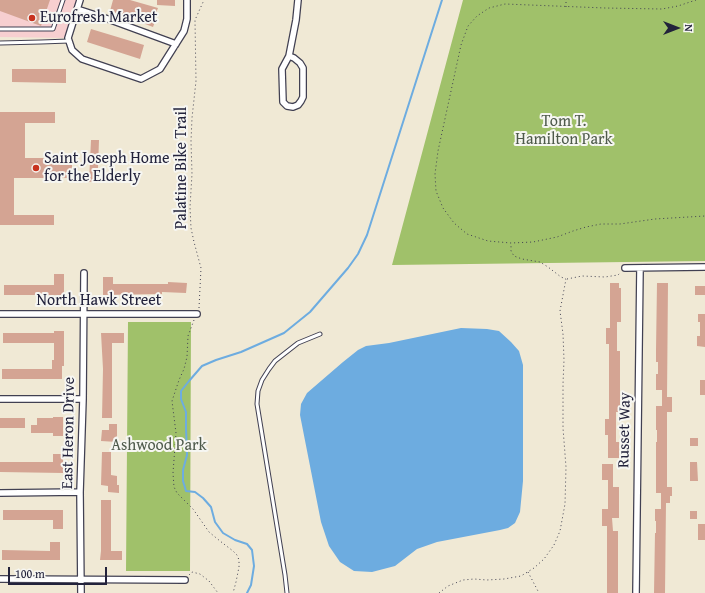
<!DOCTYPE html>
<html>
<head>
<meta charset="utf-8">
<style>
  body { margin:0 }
  #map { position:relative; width:705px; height:593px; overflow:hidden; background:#f0e9d5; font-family:"Gentium Book Plus",serif }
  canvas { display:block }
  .north { position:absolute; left:657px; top:8px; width:40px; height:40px; -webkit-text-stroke:3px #f6f6f2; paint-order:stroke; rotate:90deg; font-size:11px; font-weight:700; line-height:16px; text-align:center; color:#22223b }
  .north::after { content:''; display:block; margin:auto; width:14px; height:18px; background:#22223b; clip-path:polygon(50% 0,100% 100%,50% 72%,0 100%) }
  .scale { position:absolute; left:8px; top:567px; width:99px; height:18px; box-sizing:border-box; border:2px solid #22223b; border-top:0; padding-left:5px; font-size:12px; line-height:14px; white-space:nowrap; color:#22223b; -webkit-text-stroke:3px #f6f6f2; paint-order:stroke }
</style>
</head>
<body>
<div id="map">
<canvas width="705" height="593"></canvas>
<div class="north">N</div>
<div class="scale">100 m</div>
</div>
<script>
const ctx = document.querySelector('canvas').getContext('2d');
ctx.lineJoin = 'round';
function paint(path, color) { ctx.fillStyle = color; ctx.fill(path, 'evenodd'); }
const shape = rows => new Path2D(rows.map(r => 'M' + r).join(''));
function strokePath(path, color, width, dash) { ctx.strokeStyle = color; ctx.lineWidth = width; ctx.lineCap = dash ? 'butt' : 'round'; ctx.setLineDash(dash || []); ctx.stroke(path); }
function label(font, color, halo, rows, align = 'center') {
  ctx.font = font + ' "Gentium Book Plus",serif'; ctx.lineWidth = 4; ctx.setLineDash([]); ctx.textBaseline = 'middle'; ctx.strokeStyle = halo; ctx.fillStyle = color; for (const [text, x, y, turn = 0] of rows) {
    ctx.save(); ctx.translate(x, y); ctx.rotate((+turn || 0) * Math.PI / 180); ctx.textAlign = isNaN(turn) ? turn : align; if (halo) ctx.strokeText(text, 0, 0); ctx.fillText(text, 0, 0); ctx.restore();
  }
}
const built = shape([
  [0,0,80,0,68,38,0,37]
]);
const green = shape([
  [463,0,705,0,705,261,392,265],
  [128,322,191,322,190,571,126,571]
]);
const water = shape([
  [461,328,487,329,499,331,511,342,519,351,523,365,523,481,520,512,515,523,508,528,500,530,437,542,417,549,395,566,372,572,354,571,340,562,329,546,321,522,300,415,301,404,307,393,343,362,358,350,366,346,389,343]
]);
const stream = shape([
  [247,593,251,585,254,566,252,550,247,544,235,540,223,533,215,522,211,507,203,498,195,492,186,491,183,481,183,470,187,455,186,428,186,412,181,399,181,391,189,381,202,366,216,360,241,352,284,333,310,312,348,268,358,254,367,235,442,0]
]);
const building = shape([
  [0,0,50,0,41,26,0,11],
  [113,0,130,0,158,8,154,18,156,19,153,27,140,22,141,21,110,11],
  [157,0,175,0,175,6,157,5],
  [91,29,144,45,140,59,87,42],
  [12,69,66,69,66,83,12,82],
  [0,112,55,112,55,123,25,123,25,158,72,158,72,178,14,178,14,215,54,215,54,225,0,225],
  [91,140,99,140,98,168,96,168,96,181,89,182],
  [54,274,64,274,64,295,4,295,4,285,54,285],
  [103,277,113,277,113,284,168,284,168,282,187,283,186,293,162,292,162,294,103,295],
  [610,283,619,283,619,288,621,288,621,322,617,322,617,351,620,351,620,412,616,412,616,442,619,442,619,458,608,458,608,435,605,435,605,419,609,419,609,344,606,344,606,328,610,328],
  [657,283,668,283,667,397,672,397,672,412,667,412,667,487,672,487,672,496,670,496,670,503,666,503,665,593,654,593,655,533,656,533,656,521,655,521,655,509,661,509,661,493,656,493,656,442,657,442,657,430,656,430,656,406,662,406,662,390,656,390,656,374,658,374,658,362,656,362,656,350],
  [695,286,705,286,705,295,695,295],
  [698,314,705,314,705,347,697,346,697,336,700,336,700,322,698,322],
  [54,331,64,331,64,366,62,366,62,379,2,379,2,369,52,369,52,360,54,360,54,343,3,343,3,333,54,333],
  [101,333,124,333,124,343,112,343,112,418,102,418,103,369],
  [700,380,705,380,705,395,700,395],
  [53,417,63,417,63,436,53,436,53,433,31,433,31,425,37,425,37,418,53,418],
  [0,418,25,418,25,428,0,428],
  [109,424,117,424,117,442,101,441,102,430,109,430],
  [690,438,698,438,698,446,690,446],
  [102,452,111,452,111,475,117,476,117,485,119,485,119,493,108,492,108,486,101,485],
  [53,454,63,454,63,473,0,472,0,462,53,462],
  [690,462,697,462,698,481,690,481],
  [602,464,613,464,613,487,619,487,619,518,612,518,613,531,618,531,618,593,607,593,607,526,602,526,602,509,608,509,608,480,602,480],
  [101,500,111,500,111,551,122,551,122,560,100,560,101,551],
  [3,510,63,510,63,529,53,529,53,520,3,520],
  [690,511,697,511,697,519,690,519],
  [698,524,705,524,705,540,698,540],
  [50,542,60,542,60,560,2,560,2,550,50,551]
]);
const path = shape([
  [696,0,678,6,662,9,605,8,505,4,489,8,477,16,468,26,461,45,438,151,435,174,436,191,443,208,454,223,467,234,488,241,511,243,533,242,557,237,573,231,586,227,601,224,620,224,655,219,705,216],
  [566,7,566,0],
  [567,279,582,276,605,277,618,275,620,273],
  [199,308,201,268,194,242,191,228,190,207,192,174,191,141,192,118,196,81,195,20,204,0],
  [194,320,188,336,187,357,184,369,179,380,172,401,176,433,173,473,174,487,177,493,193,509,209,532,220,541,233,551,237,555,239,560,239,567,236,582,233,593],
  [528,572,539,593],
  [189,575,192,572,200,574,209,581,218,593],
  [439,593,448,586,463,580,474,579,487,580,504,579,521,576,534,568,544,559,554,545,560,531,565,504,566,467,563,428,563,384,564,360,563,334,560,311,566,279,561,277,548,267,540,262,522,259,514,256,511,251,511,244]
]);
const service = shape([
  [0,29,53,29,63,0],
  [0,43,41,42,69,41],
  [287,593,285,575,257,404,258,391,262,380,269,369,275,361,298,343,320,334]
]);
const minor = shape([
  [80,0,68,38,72,50,82,59,141,79,160,69,184,31,187,19,187,0],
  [77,9,108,19,176,44],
  [289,56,294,58,300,63,303,68,303,97,301,101,298,105,293,107,287,106,283,102,282,69,289,56,296,20,298,0],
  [625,268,705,267],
  [0,314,197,314],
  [0,399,83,399],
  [0,493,80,492],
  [0,579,185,580],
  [81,593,80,492,83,399,84,273],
  [636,593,640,268]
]);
const markers = [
  [32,18,4,"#c8321e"],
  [36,168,4,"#c8321e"]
];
const poiNames = [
  ["Eurofresh Market",40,18],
  ["Saint Joseph Home",44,159],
  ["for the Elderly",44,177]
];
const parkNames = [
  ["Tom T.",564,122],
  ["Hamilton Park",564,140],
  ["Ashwood Park",159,446]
];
const streetNames = [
  ["Palatine Bike Trail",182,168,-90],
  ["North Hawk Street",99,301],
  ["Russet Way",625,430,-89],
  ["East Heron Drive",69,433,-89]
];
paint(built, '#f7cfd0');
paint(green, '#a0c16a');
paint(water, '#6dace0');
strokePath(stream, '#6dace0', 2);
paint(building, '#d4a493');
strokePath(service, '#414052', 5);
strokePath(minor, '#414052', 8);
strokePath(path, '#414052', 1, [1, 3]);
strokePath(service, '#fff', 3);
strokePath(minor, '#fff', 5.5);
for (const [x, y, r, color] of markers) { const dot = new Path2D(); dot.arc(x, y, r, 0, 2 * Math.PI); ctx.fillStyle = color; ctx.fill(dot); strokePath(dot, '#f6f6f2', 1.5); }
label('16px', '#22223b', '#f6f6f2', poiNames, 'left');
label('16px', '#4e5a4b', '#f6f6f2', parkNames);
label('16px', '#22223b', '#f6f6f2', streetNames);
</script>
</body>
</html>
